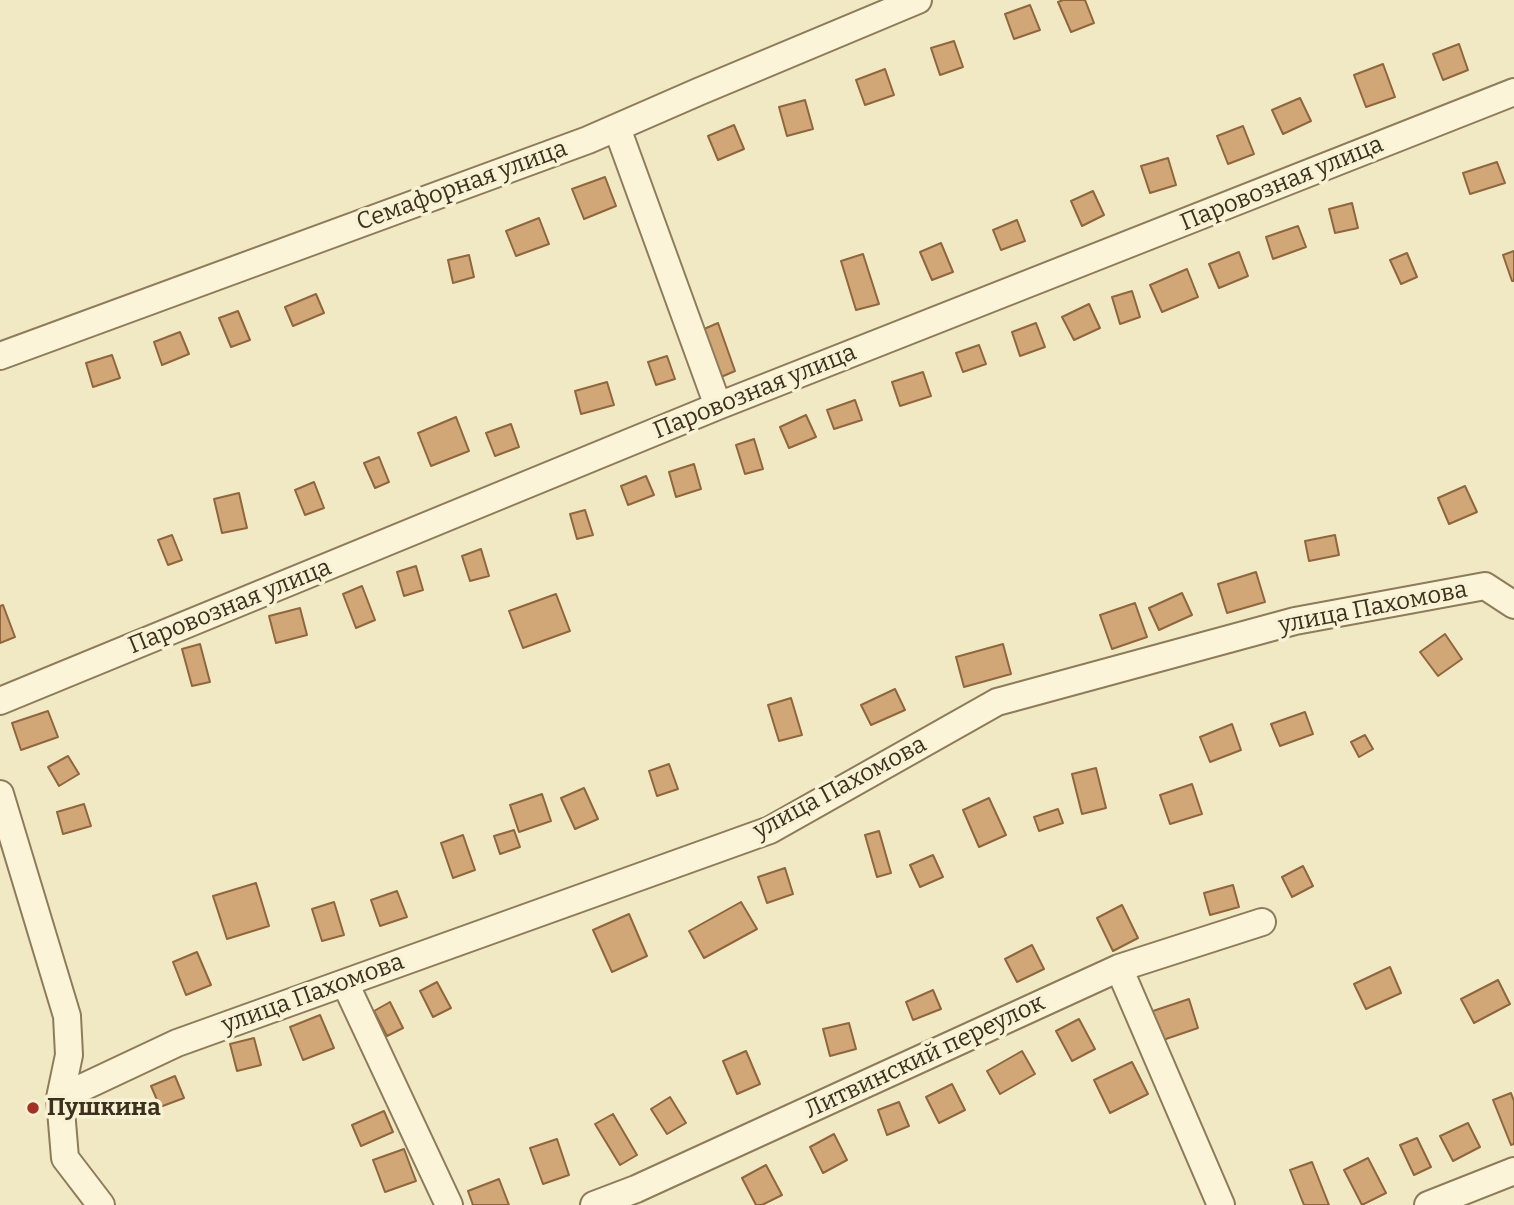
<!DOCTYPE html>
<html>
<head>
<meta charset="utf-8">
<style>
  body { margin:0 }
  canvas { display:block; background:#f1e9c4 }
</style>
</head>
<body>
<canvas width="1514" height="1205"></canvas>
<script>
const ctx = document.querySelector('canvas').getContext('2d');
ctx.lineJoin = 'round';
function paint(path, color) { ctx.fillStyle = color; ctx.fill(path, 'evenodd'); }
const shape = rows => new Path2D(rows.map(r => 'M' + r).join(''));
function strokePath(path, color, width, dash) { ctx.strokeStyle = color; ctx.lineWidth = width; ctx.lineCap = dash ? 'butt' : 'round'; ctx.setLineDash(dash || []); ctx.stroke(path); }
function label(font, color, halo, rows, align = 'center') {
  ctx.font = font + ' Bitter,serif'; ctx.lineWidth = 7; ctx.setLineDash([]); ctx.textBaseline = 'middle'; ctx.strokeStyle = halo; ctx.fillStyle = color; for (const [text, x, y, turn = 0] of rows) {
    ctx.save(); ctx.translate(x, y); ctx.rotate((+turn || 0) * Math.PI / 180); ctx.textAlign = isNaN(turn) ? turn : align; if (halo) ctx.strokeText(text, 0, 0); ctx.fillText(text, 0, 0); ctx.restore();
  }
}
const building = shape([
  [1063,0,1085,0,1094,23,1071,32,1058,2,1063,0],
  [1030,5,1040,30,1014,39,1005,14,1030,5],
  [954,41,963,67,940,75,931,48,954,41],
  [1459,44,1468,70,1443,80,1433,54,1459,44],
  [1383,64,1395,97,1366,107,1354,75,1383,64],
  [885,69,894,95,865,105,856,80,885,69],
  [1300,98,1311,121,1283,134,1272,110,1300,98],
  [805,100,813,129,787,136,779,107,805,100],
  [734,125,744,149,718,160,708,136,734,125],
  [1243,126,1254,154,1228,164,1217,136,1243,126],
  [1168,158,1176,185,1150,193,1141,166,1168,158],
  [1497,162,1505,183,1470,194,1463,173,1497,162],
  [605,177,616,206,584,219,572,189,605,177],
  [1093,191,1104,215,1082,226,1071,201,1093,191],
  [1352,203,1358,228,1335,233,1329,209,1352,203],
  [539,218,549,244,516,256,506,231,539,218],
  [1017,220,1025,241,1001,250,993,230,1017,220],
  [1298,226,1306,247,1273,259,1266,237,1298,226],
  [941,243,953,272,932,280,920,252,941,243],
  [1514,251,1514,281,1512,281,1503,255,1514,251],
  [1239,252,1248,276,1219,288,1209,264,1239,252],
  [1407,253,1417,277,1401,284,1390,260,1407,253],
  [863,254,879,304,856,310,841,261,863,254],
  [469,255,474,277,453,283,448,260,469,255],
  [1187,269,1198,297,1162,312,1150,285,1187,269],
  [1132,291,1140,317,1120,324,1112,297,1132,291],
  [316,294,324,313,293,326,285,307,316,294],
  [1089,304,1100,328,1074,340,1062,317,1089,304],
  [238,311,250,340,231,347,219,318,238,311],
  [718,323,735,371,721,377,704,329,718,323],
  [1036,323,1045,347,1020,356,1012,332,1036,323],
  [180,332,189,354,162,365,154,342,180,332],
  [979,345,986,364,963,372,956,353,979,345],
  [112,355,120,378,93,387,86,363,112,355],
  [667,356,675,379,656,385,648,362,667,356],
  [923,372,931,396,900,406,892,382,923,372],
  [607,382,614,405,581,414,575,391,607,382],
  [855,400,862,420,834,429,827,410,855,400],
  [806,415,816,437,789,448,780,427,806,415],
  [456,417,469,451,431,466,418,433,456,417],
  [511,424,519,447,495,456,486,433,511,424],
  [754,439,763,469,745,474,736,445,754,439],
  [379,457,389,482,375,488,364,463,379,457],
  [694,464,701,489,676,497,669,472,694,464],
  [646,476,654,495,628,505,621,486,646,476],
  [314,482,324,508,305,515,295,490,314,482],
  [1465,486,1477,512,1449,524,1438,498,1465,486],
  [239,493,247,528,222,533,214,499,239,493],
  [585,510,593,535,577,539,570,514,585,510],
  [172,535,182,560,168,565,158,540,172,535],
  [1335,535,1339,555,1309,561,1305,541,1335,535],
  [481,549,489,576,470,581,462,556,481,549],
  [416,566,423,590,404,596,397,572,416,566],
  [1256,572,1265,602,1227,613,1218,584,1256,572],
  [362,586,375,620,356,628,343,594,362,586],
  [1182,593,1192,615,1159,630,1149,608,1182,593],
  [556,594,570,631,523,648,509,611,556,594],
  [1135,603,1147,637,1112,649,1100,615,1135,603],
  [3,605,15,637,0,643,0,606,3,605],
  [300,608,307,635,276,643,269,616,300,608],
  [1445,634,1462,659,1438,676,1420,652,1445,634],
  [200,644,210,682,192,686,182,649,200,644],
  [1003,644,1011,674,964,687,956,657,1003,644],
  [895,689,905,710,871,725,861,705,895,689],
  [791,698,802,735,779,741,768,705,791,698],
  [48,711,58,737,21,750,12,723,48,711],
  [1305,712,1313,734,1280,746,1271,724,1305,712],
  [1232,724,1241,750,1210,762,1200,737,1232,724],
  [1365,735,1373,749,1359,757,1351,742,1365,735],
  [68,756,79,774,59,786,48,767,68,756],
  [669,764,678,789,657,796,649,771,669,764],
  [1096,768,1106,808,1082,814,1072,774,1096,768],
  [1192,784,1202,814,1170,824,1160,795,1192,784],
  [584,788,598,819,575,829,561,798,584,788],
  [542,794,551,821,519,832,510,805,542,794],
  [989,798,1006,835,979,847,963,810,989,798],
  [84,804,91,826,63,834,57,812,84,804],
  [1058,809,1063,823,1039,831,1034,817,1058,809],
  [514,830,520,847,500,854,494,836,514,830],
  [879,831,891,873,877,877,865,835,879,831],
  [463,835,475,870,453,878,441,843,463,835],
  [933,855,943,877,920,887,910,865,933,855],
  [1303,866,1313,886,1292,897,1282,877,1303,866],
  [785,868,793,894,767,903,758,877,785,868],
  [256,883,269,926,227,939,213,896,256,883],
  [1233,885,1239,907,1210,915,1204,893,1233,885],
  [397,891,407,917,380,926,371,900,397,891],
  [334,902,344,935,322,941,312,909,334,902],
  [741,902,757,929,704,958,689,931,741,902],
  [1122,905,1138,938,1113,951,1097,918,1122,905],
  [629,914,647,956,612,972,593,930,629,914],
  [1032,945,1044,969,1017,982,1005,959,1032,945],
  [197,952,211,985,186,995,173,962,197,952],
  [1390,967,1401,993,1366,1009,1354,984,1390,967],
  [1498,980,1510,1004,1474,1023,1461,999,1498,980],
  [437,982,451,1008,433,1017,420,991,437,982],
  [933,990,941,1009,913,1020,906,1002,933,990],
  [1189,999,1198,1028,1160,1041,1150,1012,1189,999],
  [390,1002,403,1028,387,1036,374,1011,390,1002],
  [320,1015,334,1048,303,1060,290,1027,320,1015],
  [1079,1019,1095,1049,1072,1061,1056,1031,1079,1019],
  [849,1023,856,1049,830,1056,823,1029,849,1023],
  [254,1038,261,1065,237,1071,230,1044,254,1038],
  [746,1051,760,1084,737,1094,723,1061,746,1051],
  [1022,1051,1035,1074,1000,1094,987,1071,1022,1051],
  [1132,1062,1148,1094,1110,1113,1094,1080,1132,1062],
  [175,1076,184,1098,160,1107,151,1086,175,1076],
  [952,1084,965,1110,939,1123,926,1097,952,1084],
  [1511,1093,1514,1101,1514,1144,1511,1145,1493,1100,1511,1093],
  [670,1097,686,1123,667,1134,651,1109,670,1097],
  [899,1102,909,1126,887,1135,878,1110,899,1102],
  [384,1111,393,1132,361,1146,352,1125,384,1111],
  [613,1114,637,1155,620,1165,595,1124,613,1114],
  [1468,1123,1480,1147,1453,1161,1440,1136,1468,1123],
  [834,1134,847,1160,823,1173,810,1147,834,1134],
  [1417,1138,1431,1167,1414,1175,1400,1145,1417,1138],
  [557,1139,569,1175,543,1184,530,1148,557,1139],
  [404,1149,416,1181,385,1192,373,1160,404,1149],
  [1368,1158,1386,1193,1362,1205,1344,1170,1368,1158],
  [1312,1162,1329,1205,1304,1205,1290,1170,1312,1162],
  [766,1165,782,1195,762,1205,756,1205,742,1178,766,1165],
  [499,1179,509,1205,473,1205,468,1191,499,1179]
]);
const minor = shape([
  [617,128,718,406],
  [0,356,588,140,698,92,918,0],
  [0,701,718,406,1514,92],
  [0,794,67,1016,69,1055,60,1098,65,1158,101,1205],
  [1119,968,1221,1205],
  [345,983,449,1205],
  [60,1098,177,1043,770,830,997,702,1295,621,1485,586,1514,605],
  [594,1205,636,1189,1119,968,1262,922],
  [1428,1205,1514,1171]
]);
const markers = [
  [33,1108,7,"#a23024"]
];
const streetNames = [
  ["Паровозная улица",1282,184,-22],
  ["Семафорная улица",462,186,-20],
  ["Паровозная улица",755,392,-22],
  ["Паровозная улица",230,607,-22],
  ["улица Пахомова",1373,608,-11],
  ["улица Пахомова",840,788,-28],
  ["улица Пахомова",313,994,-20],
  ["Литвинский переулок",925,1057,-25]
];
const poiNames = [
  ["Пушкина",47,1108]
];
paint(building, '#d2a777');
strokePath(building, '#8f663d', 2);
strokePath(minor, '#8e7b59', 30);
strokePath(minor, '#fbf4d8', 26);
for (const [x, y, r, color] of markers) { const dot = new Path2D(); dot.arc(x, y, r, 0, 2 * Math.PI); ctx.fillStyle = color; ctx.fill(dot); strokePath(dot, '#f8f2d5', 2.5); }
label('24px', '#3d301e', '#f8f2d5', streetNames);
label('bold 24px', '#3d301e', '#f8f2d5', poiNames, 'left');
</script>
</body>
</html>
